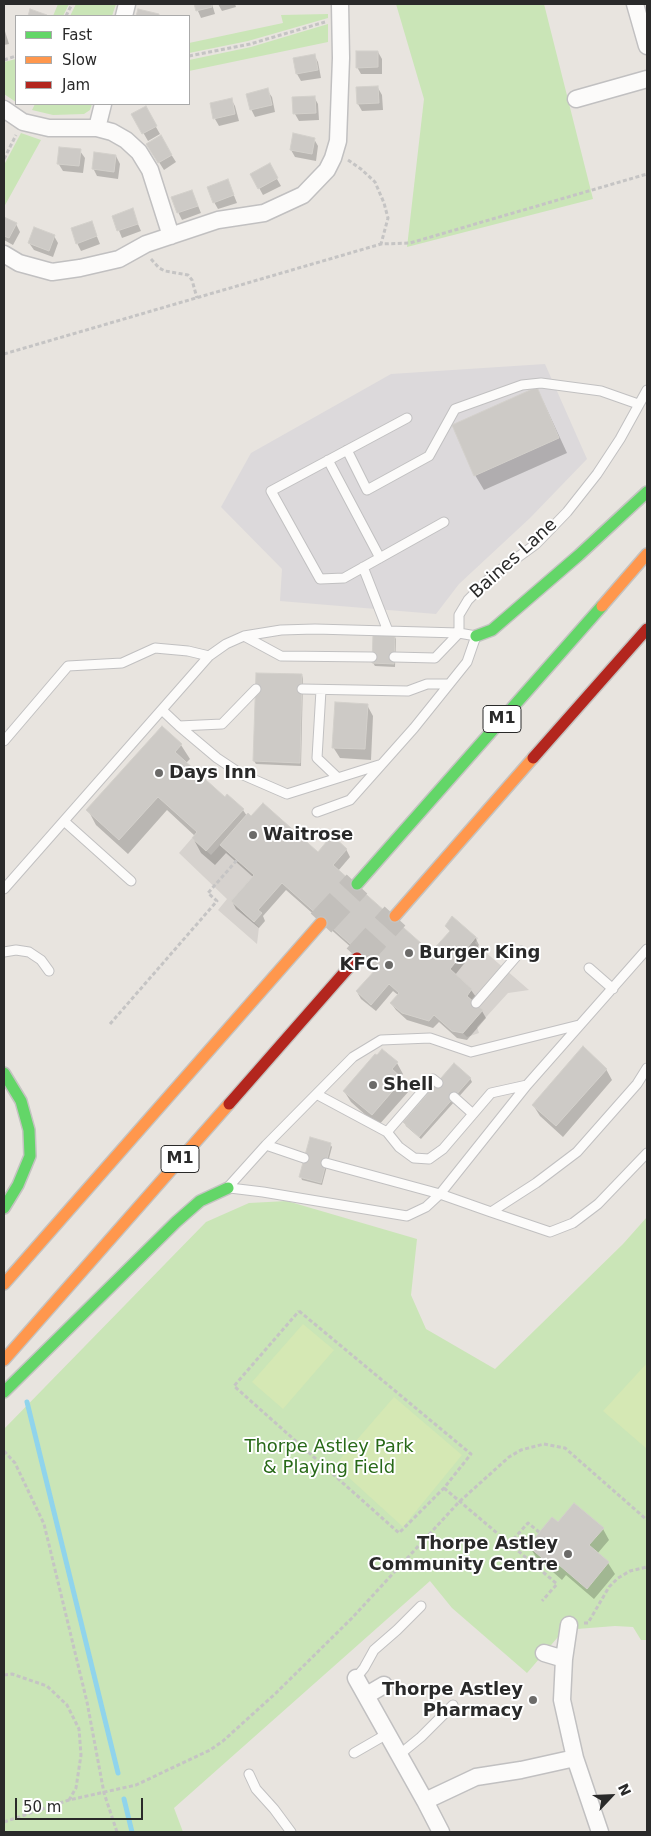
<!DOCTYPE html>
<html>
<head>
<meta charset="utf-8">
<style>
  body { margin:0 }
  #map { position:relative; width:651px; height:1836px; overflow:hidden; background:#e8e4df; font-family:"DejaVu Sans",sans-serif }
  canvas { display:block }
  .frame { position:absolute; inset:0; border:5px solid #2a2a2a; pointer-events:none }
  .legend { position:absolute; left:15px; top:15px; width:175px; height:90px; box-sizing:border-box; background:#fff; border:1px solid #aaa; margin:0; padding:6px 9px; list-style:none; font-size:15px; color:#2a2a2a }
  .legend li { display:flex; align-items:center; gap:10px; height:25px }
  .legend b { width:25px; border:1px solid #aaa }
  .north { position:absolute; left:586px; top:1771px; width:50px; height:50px; -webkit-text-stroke:4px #fff; paint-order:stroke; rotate:65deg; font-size:14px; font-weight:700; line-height:20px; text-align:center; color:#2a2a2a }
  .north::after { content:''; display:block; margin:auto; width:18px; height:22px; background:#2a2a2a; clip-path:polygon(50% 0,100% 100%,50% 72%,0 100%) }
  .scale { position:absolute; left:15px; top:1798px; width:128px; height:22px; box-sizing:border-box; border:2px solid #2a2a2a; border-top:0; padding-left:6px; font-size:15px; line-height:18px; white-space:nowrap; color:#2a2a2a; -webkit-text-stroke:4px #fff; paint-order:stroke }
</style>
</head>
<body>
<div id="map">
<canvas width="651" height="1836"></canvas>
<div class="frame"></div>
<ul class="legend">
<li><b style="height:6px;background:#63d668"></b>Fast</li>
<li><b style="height:6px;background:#ff974d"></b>Slow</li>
<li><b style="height:6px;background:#b3261e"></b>Jam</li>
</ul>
<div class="north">N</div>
<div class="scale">50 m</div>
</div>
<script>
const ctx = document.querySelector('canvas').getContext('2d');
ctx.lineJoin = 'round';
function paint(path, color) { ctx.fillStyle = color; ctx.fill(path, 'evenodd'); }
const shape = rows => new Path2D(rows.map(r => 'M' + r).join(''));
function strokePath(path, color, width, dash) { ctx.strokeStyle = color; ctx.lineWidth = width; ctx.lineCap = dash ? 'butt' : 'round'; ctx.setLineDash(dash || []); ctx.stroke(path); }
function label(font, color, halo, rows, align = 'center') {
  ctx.font = font + ' "DejaVu Sans",sans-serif'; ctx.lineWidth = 4; ctx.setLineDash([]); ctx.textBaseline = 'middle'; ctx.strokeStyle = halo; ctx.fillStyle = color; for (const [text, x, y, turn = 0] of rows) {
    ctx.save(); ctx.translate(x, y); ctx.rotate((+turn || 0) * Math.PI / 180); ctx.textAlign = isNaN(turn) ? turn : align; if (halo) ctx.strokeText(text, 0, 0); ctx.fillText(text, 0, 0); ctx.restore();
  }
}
const industrial = shape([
  [545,364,587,459,530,518,459,584,436,614,280,601,282,569,221,507,251,453,391,374]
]);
const green = shape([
  [58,4,69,4,63,16,53,16],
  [76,4,116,4,112,16,70,16],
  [396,4,544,4,593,199,407,247,424,99],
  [328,14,328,18,248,41,189,53,189,43,283,23,281,15],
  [328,24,328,42,189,71,189,60,251,47],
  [16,59,16,102,4,94,4,62],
  [35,104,92,104,90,110,84,114,53,115,32,110],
  [21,133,41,140,4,207,4,165],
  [287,1201,417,1239,411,1295,426,1329,495,1369,623,1244,647,1217,647,1640,641,1640,633,1627,615,1626,564,1630,527,1673,452,1608,430,1581,174,1808,183,1832,4,1832,4,1429,206,1222,249,1203]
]);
const pitch = shape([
  [303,1324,334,1350,283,1409,252,1382],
  [647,1363,647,1449,603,1411],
  [394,1397,462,1455,403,1527,335,1465]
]);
const plaza = shape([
  [192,838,211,855,220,845,254,875,231,901,259,927,257,944,218,910,227,899,179,853],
  [476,937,478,938,475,943,529,990,508,993,477,1027,479,1033,467,1037,463,1033,483,1010,467,996,472,989,450,969]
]);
const shadow = shape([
  [195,4,212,4,215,14,201,18],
  [218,4,235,4,236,7,222,11],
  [4,28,9,44,4,45],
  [378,52,382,59,382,74,361,74,357,67],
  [314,55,318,62,321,78,301,81,297,74,294,59],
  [378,88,382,95,383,110,362,111,358,104],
  [267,90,272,97,275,112,255,117,251,109],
  [314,97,318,104,319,120,299,121,295,114],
  [231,99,235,106,239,121,219,126,215,119,211,104],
  [145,108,160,134,148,141,133,115],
  [160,137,176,162,164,170,148,145],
  [314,139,318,146,316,161,295,157,291,150],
  [80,151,85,158,83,173,63,171,58,163],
  [116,156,120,164,118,179,97,176,93,168],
  [269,165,281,186,263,195,252,175],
  [228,181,237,203,218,209,214,202],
  [192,191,201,213,182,220,178,212],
  [132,210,141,231,122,238,113,216],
  [4,218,16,224,20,232,13,245,4,240],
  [91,222,100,244,81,251,77,243],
  [54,236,58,243,53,257,34,250,29,243],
  [536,389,544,403,567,453,484,490,475,475],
  [394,636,396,639,395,667,375,666,373,663],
  [302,675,303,679,301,766,256,764,254,761],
  [367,705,373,716,371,760,340,758,333,747],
  [181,745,190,759,186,763,225,798,243,810,247,816,318,854,346,849,350,857,338,871,431,954,450,932,446,926,475,937,479,945,455,975,471,990,476,997,472,1002,482,1011,486,1018,467,1040,457,1038,439,1022,433,1028,407,1020,396,1010,391,1003,398,995,393,991,376,1011,361,999,357,992,377,970,286,890,263,916,265,921,259,928,236,909,232,901,253,877,226,853,215,865,201,853,193,838,195,836,167,810,128,854,96,825,88,810],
  [382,1051,397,1063,403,1074,400,1078,409,1091,378,1126,351,1102,344,1091],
  [606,1069,612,1080,563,1137,540,1116,533,1105],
  [470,1078,472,1082,421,1139,406,1126,404,1122],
  [330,1144,332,1147,322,1185,302,1180,301,1177],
  [558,1524,603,1529,609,1540,597,1554,608,1563,615,1574,594,1599,566,1575,562,1580,536,1557,529,1546]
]);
const stream = shape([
  [27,1402,118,1773],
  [124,1799,132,1832]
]);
const building = shape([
  [194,4,211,4,212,7,196,11,194,4],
  [30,9,47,15,47,16,28,16,30,9],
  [138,9,159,14,159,16,136,16,138,9],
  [356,51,378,51,378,67,356,68,356,51],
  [315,54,318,70,296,74,293,58,315,54],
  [378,86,379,103,357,104,356,87,378,86],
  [268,88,272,105,250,110,246,94,268,88],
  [315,96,316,113,293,114,292,97,315,96],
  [232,98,235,114,213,119,210,103,232,98],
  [146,106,157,126,142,134,131,114,146,106],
  [293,133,315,138,312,154,290,150,293,133],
  [161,135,172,155,158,163,146,144,161,135],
  [59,147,81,149,79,166,57,164,59,147],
  [94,152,116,155,114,172,92,169,94,152],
  [270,163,278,178,258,189,250,174,270,163],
  [228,179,234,195,213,203,207,187,228,179],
  [192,190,198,206,177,213,171,197,192,190],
  [133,208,138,224,117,231,112,216,133,208],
  [4,217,17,223,9,238,4,236,4,217],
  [92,221,97,236,76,244,71,228,92,221],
  [34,227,55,235,49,251,28,243,34,227],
  [537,387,559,438,474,476,452,425,537,387],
  [373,634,395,635,394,664,372,663,373,634],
  [256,673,302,674,300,763,253,761,256,673],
  [335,702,368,704,365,749,332,748,335,702],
  [162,726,182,744,175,752,225,797,227,794,244,809,206,851,192,838,197,832,158,797,119,840,86,810,162,726],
  [263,803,318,852,332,835,347,849,333,865,431,952,450,931,445,926,452,916,476,937,450,969,472,989,467,996,483,1010,463,1033,452,1031,434,1015,429,1021,402,1013,390,1003,399,993,389,984,371,1005,356,991,377,968,282,883,258,910,262,913,254,922,231,901,254,875,220,845,248,813,251,816,263,803],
  [583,1046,607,1069,556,1126,532,1105,583,1046],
  [382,1049,398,1062,392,1069,403,1079,372,1115,343,1091,375,1054,377,1055,382,1049],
  [454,1063,471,1078,419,1137,403,1122,454,1063],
  [310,1137,331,1143,321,1183,299,1177,310,1137],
  [574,1503,604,1528,589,1545,609,1562,587,1589,559,1565,555,1569,528,1546,552,1517,558,1522,574,1503]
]);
const highwayTunnel = shape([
  [321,923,357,884],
  [357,958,395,916]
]);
const path = shape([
  [66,16,72,4],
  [189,56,250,44,325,22],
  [4,60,16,56],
  [4,159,16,135],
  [348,160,361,169,375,182,384,203,388,218,381,244],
  [151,259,159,268,165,271,188,275,192,280,197,298],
  [4,354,381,244,410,243,647,174],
  [110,1024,217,901,208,893,237,860],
  [299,1311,471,1454,444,1488,399,1533,234,1386,299,1311],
  [4,1451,15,1463,44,1524,87,1702,104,1793,117,1832],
  [444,1488,557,1584,542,1601],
  [509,1544,528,1523,539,1532],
  [584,1623,588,1623,609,1587,618,1578,630,1571,647,1567],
  [4,1675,12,1674,47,1686,67,1705,79,1729,81,1755,76,1788,69,1800],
  [4,1822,69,1800,136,1785,210,1750,223,1741,276,1693,352,1618,459,1502,509,1457,521,1450,544,1444,565,1448,647,1520]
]);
const lane = shape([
  [407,418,271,491,320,579,344,578,444,522],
  [347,450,367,490,429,456,455,409,522,385,541,383,601,391,638,404],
  [328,460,380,558],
  [363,567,388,631],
  [244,636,281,656,372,657],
  [394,657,435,658,459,633,459,615,468,600,492,576,536,544,567,512,597,474,620,439,647,390],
  [302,689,408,691,427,684,448,684],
  [321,690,317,758,338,778],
  [162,710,179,726,222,724,256,689],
  [179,726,217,758,241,774,287,794,379,765],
  [4,741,68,666,122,663,155,648,188,651,209,656],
  [64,821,131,881],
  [4,889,209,656,226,644,244,636,281,630,315,629,459,633,476,636,467,662,414,728,350,800,317,812],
  [4,952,16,950,29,952,41,960,49,971],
  [589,968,613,989],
  [476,1003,521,951],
  [318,1095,387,1132,433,1079,438,1083],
  [454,1097,473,1114,491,1093,527,1085],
  [387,1132,399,1147,414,1158,429,1159,443,1149,473,1114],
  [266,1145,304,1158],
  [326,1163,440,1194,491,1212,536,1183,577,1152,637,1084,647,1068],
  [230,1185,266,1145,353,1057,381,1040,430,1038,471,1052,579,1025],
  [230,1188,263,1192,407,1216,426,1207,440,1194,527,1085,647,949],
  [491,1212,550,1232,573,1223,598,1204,647,1153],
  [356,1678,364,1668,374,1650,397,1630,421,1606],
  [354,1753,387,1734],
  [399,1755,421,1737,453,1705],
  [249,1774,256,1789,274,1809,291,1832]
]);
const street = shape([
  [635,4,647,46],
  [124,16,127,4],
  [576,99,647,79],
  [4,109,23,122,49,128,97,128,112,132,126,140,139,152,150,170,171,236],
  [97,128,103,104],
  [4,254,19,263,52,272,80,268,119,259,146,244,218,220,264,213,303,195,327,170,333,158,338,141,341,58,340,4],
  [569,1625,564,1659,562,1700,575,1758,600,1832],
  [544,1653,564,1659],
  [356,1678,425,1801,476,1777,521,1770,575,1758],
  [367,1695,384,1685],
  [425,1801,441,1832]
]);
const fast = shape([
  [476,636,492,630,579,555,647,492],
  [357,884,602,606],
  [4,1073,21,1101,29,1130,30,1156,18,1185,4,1208],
  [4,1392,176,1222,200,1201,228,1188]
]);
const slow = shape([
  [602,606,647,554],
  [395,916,533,758],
  [4,1284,321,923],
  [4,1360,229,1104]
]);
const jam = shape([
  [533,758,647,629],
  [229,1104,357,958]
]);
const markers = [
  [159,773,5,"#6c6b69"],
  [253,835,5,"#6c6b69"],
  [409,953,5,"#6c6b69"],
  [389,965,5,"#6c6b69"],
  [373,1085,5,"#6c6b69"],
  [568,1554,5,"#6c6b69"],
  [533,1700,5,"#6c6b69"]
];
const shields = [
  [502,719,38],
  [180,1159,38]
];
const shieldNames = [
  ["M1",502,719],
  ["M1",180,1159]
];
const streetNames = [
  ["Baines Lane",514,559,-42]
];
const poiNames = [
  ["Days Inn",169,773],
  ["Waitrose",263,835],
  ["Burger King",419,953],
  ["KFC",379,965,"right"],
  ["Shell",383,1085],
  ["Thorpe Astley",558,1544,"right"],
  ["Community Centre",558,1565,"right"],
  ["Thorpe Astley",523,1690,"right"],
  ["Pharmacy",523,1711,"right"]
];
const parkNames = [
  ["Thorpe Astley Park",329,1447],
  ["& Playing Field",329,1468]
];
paint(industrial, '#dcd9db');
paint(green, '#cae5b7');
paint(pitch, '#d5e8b4');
paint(plaza, '#d6d2ce');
paint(shadow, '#0003');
strokePath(stream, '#90d4ec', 5);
paint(building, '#cdcac6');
strokePath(building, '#d3d0cb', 1);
strokePath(highwayTunnel, '#c2bfbb', 28, [28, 14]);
strokePath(lane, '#c1c0c1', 11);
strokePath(street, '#c1c0c1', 19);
strokePath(fast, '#c4c3c1', 14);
strokePath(slow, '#c4c3c1', 14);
strokePath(jam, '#c4c3c1', 14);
strokePath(path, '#c5c4c4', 3, [4, 2.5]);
strokePath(lane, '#fcfbfa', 9);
strokePath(street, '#fcfbfa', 16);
strokePath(fast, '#63d668', 11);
strokePath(slow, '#ff974d', 11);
strokePath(jam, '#b3261e', 11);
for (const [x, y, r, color] of markers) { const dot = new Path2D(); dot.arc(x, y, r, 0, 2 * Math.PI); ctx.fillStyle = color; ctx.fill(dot); strokePath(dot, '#fff', 2); }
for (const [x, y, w] of shields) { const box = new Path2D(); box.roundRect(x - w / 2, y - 13.5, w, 27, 4); ctx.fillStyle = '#fff'; ctx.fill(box); strokePath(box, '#2a2a2a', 1); }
label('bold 16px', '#2a2a2a', null, shieldNames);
label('18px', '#2a2a2a', '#fff', streetNames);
label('bold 18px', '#2a2a2a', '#fff', poiNames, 'left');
label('18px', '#286918', '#fff', parkNames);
</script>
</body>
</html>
